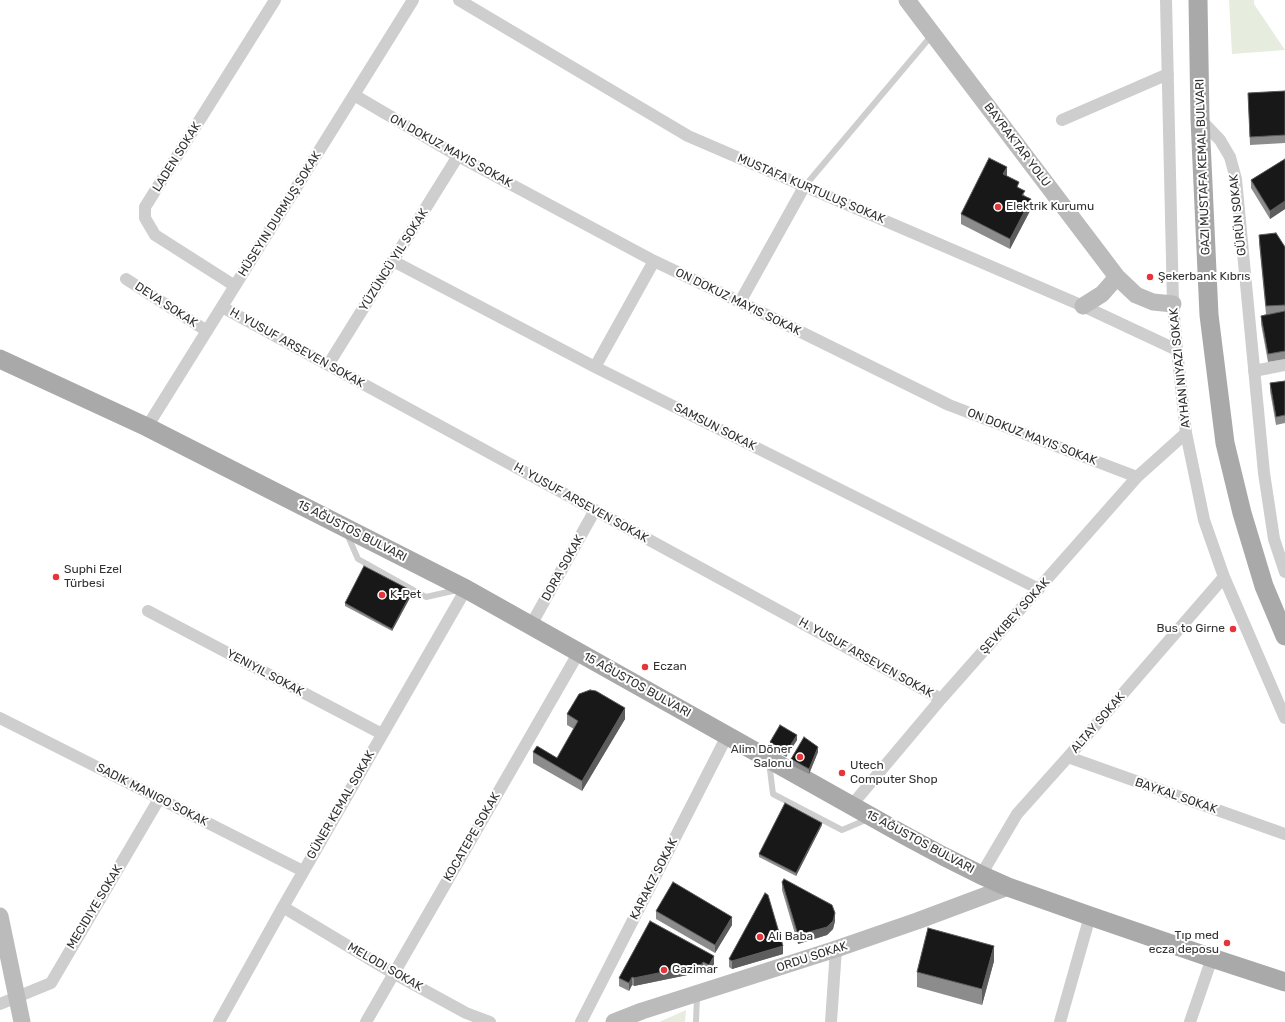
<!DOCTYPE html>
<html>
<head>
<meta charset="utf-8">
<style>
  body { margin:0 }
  canvas { display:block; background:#fff }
</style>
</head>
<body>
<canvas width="1285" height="1022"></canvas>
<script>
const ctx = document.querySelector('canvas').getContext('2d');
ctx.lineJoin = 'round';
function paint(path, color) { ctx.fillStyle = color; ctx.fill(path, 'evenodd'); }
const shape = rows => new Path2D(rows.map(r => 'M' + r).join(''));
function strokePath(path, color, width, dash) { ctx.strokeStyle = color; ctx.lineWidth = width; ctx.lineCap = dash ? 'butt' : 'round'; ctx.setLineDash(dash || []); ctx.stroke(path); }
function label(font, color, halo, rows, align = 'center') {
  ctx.font = font + ' Rubik,sans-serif'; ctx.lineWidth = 4; ctx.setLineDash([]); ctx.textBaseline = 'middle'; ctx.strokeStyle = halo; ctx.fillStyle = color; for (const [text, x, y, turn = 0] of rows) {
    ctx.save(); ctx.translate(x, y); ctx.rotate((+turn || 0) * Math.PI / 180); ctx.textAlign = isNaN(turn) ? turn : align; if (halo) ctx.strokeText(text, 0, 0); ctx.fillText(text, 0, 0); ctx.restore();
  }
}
const green = shape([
  [1229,0,1254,0,1254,4,1285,50,1232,54],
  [686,1010,685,1022,659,1022]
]);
const lane = shape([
  [804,187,932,35],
  [347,534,358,559,426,597,457,590],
  [769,762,773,794,842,830,868,819],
  [696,1022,697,995]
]);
const street = shape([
  [459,0,688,136,1083,306,1177,350],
  [1166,0,1173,304,1177,350,1186,433,1204,520,1224,577,1285,718],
  [354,95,458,156,654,261,740,302,949,405,1137,477],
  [1200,119,1220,140,1230,157,1236,179,1264,473,1274,539,1285,572],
  [1062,120,1168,74],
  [393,261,595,367,1039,589],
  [126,279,207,331],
  [235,286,155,235,145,218,145,207,275,0],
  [740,302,804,187],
  [222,307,941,699],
  [328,365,458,156],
  [595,367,654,261],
  [1254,371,1285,365],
  [147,427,413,0],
  [148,611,382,734],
  [531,625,595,510],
  [0,718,303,871],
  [1068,757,1285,834],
  [851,806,941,699,1137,477,1186,433],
  [981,875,1017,814,1068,757,1224,577],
  [283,907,393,973,466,1013,490,1022],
  [0,1004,51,983,159,799],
  [219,1022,283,907,466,589],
  [366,1022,579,652],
  [581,1022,727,736],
  [831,1022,836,949],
  [1060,1022,1090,916],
  [1190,1022,1212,958]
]);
const secondary = shape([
  [907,0,1117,277,1136,295,1153,302,1173,304],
  [1083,306,1102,294,1117,277],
  [0,916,22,1022],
  [614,1022,642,1011,836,949,917,921,1008,887]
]);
const primary = shape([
  [1198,0,1200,119,1209,315,1225,443,1242,513,1264,586,1285,636],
  [0,359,147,427,466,589,904,835,943,856,981,875,1008,887,1090,916,1212,958,1285,982]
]);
const wall = shape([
  [1285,91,1285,143,1250,145,1248,93],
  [1285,159,1285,209,1270,219,1251,188,1251,180],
  [1007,176,1019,188,1025,196,1031,209,1010,249,961,224,961,214],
  [1259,235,1285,247,1285,359,1268,362,1261,324,1261,316,1266,314,1259,243],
  [1285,381,1285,423,1276,425,1270,391,1270,383],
  [412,594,392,631,345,606,345,603],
  [567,714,625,719,582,791,533,763,533,752,557,758,574,729,567,725],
  [797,740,786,757,770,747,770,742],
  [818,752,809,774,791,765,791,759],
  [822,825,796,876,759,857,759,854],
  [782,882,835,921,833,929,827,935,798,944,782,890],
  [656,911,732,925,715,953,656,919],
  [650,921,714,964,709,973,703,970,702,972,634,986,632,985,629,991,619,986,619,978],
  [783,954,732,969,729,967,729,959],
  [994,961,982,1005,917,987,917,972]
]);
const shadedWall = shape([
  [1007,167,1007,178,1003,174],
  [1031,199,1031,209,1010,249,1010,239],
  [1285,201,1285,209,1270,219,1270,211],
  [412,591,412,594,392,631,392,629],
  [625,708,625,719,582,791,582,781],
  [797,735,797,740,786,757,786,752],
  [818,747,818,752,809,774,809,769],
  [822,823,822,825,796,876,796,873],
  [835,913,835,921,833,929,827,935,798,944,798,935],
  [732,917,732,925,715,953,715,945],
  [783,946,783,954,732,969,732,961],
  [994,946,994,961,982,1005,982,989],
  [714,956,714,964,709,973,709,965],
  [703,962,703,970,702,972,634,986,634,978],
  [632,977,632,985,629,991,629,983]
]);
const building = shape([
  [1285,91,1285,135,1250,137,1248,93,1285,91],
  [989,158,1007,167,1003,174,1019,182,1017,187,1025,191,1022,195,1031,199,1010,239,961,214,989,158],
  [1285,159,1285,201,1270,211,1251,180,1285,159],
  [1276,233,1285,247,1285,305,1266,306,1259,235,1276,233],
  [1285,311,1285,351,1268,354,1261,316,1285,311],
  [1285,381,1285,415,1276,417,1270,383,1285,381],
  [364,566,412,591,392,629,345,603,364,566],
  [590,690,596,691,625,708,582,781,533,752,537,746,557,758,578,721,567,714,579,694,590,690],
  [780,725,797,735,786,752,770,742,780,725],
  [804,737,818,747,809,769,791,759,804,737],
  [785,803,822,823,796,873,759,854,785,803],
  [784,879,832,905,835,913,833,921,827,927,798,935,782,882,784,879],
  [673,882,732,917,715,945,656,911,673,882],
  [765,893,768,895,783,946,732,961,729,959,765,893],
  [650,921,714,956,709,965,703,962,702,964,634,978,632,977,629,983,619,978,650,921],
  [928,928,994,946,982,989,917,972,928,928]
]);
const markers = [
  [998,207,4,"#e6343b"],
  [1150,277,4,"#e6343b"],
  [56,577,4,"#e6343b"],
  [382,595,4,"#e6343b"],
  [1233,629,4,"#e6343b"],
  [645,667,4,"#e6343b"],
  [800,757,4,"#e6343b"],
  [842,773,4,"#e6343b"],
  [760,937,4,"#e6343b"],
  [1227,943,4,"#e6343b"],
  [664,970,4,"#e6343b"]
];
const streetNames = [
  ["BAYRAKTAR YOLU",1017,145,53],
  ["ON DOKUZ MAYIS SOKAK",451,151,29],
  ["LADEN SOKAK",177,157,-58],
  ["GAZI MUSTAFA KEMAL BULVARI",1203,167,-92],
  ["MUSTAFA KURTULUŞ SOKAK",811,189,23],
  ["HÜSEYIN DURMUŞ SOKAK",280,214,-58],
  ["GÜRÜN SOKAK",1238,215,-96],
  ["YÜZÜNCÜ YIL SOKAK",394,260,-58],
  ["ON DOKUZ MAYIS SOKAK",738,302,26],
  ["DEVA SOKAK",166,305,33],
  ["H. YUSUF ARSEVEN SOKAK",297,348,29],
  ["AYHAN NIYAZI SOKAK",1180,368,-96],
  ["SAMSUN SOKAK",715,427,27],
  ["ON DOKUZ MAYIS SOKAK",1032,437,21],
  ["H. YUSUF ARSEVEN SOKAK",581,503,29],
  ["15 AĞUSTOS BULVARI",352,531,27],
  ["DORA SOKAK",563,568,-61],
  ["ŞEVKIBEY SOKAK",1015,616,-48],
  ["H. YUSUF ARSEVEN SOKAK",866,658,29],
  ["YENIYIL SOKAK",265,673,28],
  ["15 AĞUSTOS BULVARI",637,685,29],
  ["ALTAY SOKAK",1098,723,-49],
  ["SADIK MANIGO SOKAK",152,795,27],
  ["BAYKAL SOKAK",1176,796,19],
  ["GÜNER KEMAL SOKAK",341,805,-60],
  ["KOCATEPE SOKAK",472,837,-60],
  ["15 AĞUSTOS BULVARI",920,842,28],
  ["KARAKIZ SOKAK",654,879,-63],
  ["MECIDIYE SOKAK",95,907,-59],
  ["ORDU SOKAK",812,957,-18],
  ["MELODI SOKAK",385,967,30]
];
const poiNames = [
  ["Elektrik Kurumu",1006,207],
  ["Şekerbank Kıbrıs",1158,277],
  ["Suphi Ezel",64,570],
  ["Türbesi",64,584],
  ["K-Pet",390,595],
  ["Bus to Girne",1225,629,"right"],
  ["Eczan",653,667],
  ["Alim Döner",792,750,"right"],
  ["Salonu",792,764,"right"],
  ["Utech",850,766],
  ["Computer Shop",850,780],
  ["Tıp med",1219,936,"right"],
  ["ecza deposu",1219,950,"right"],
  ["Ali Baba",768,937],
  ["Gazimar",672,970]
];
paint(green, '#e6eddf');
strokePath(lane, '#cecece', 6);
strokePath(street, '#cecece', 12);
strokePath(secondary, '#bbb', 17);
strokePath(primary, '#a9a9a9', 19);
paint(wall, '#8c8c8c');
paint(shadedWall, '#5d5d5d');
paint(building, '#181818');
strokePath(building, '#5d5d5d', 1);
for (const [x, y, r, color] of markers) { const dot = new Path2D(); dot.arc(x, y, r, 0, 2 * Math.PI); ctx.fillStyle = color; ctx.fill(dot); strokePath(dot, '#fff', 1.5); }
label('12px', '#313131', '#fff', streetNames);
label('12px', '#313131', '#fff', poiNames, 'left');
</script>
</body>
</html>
